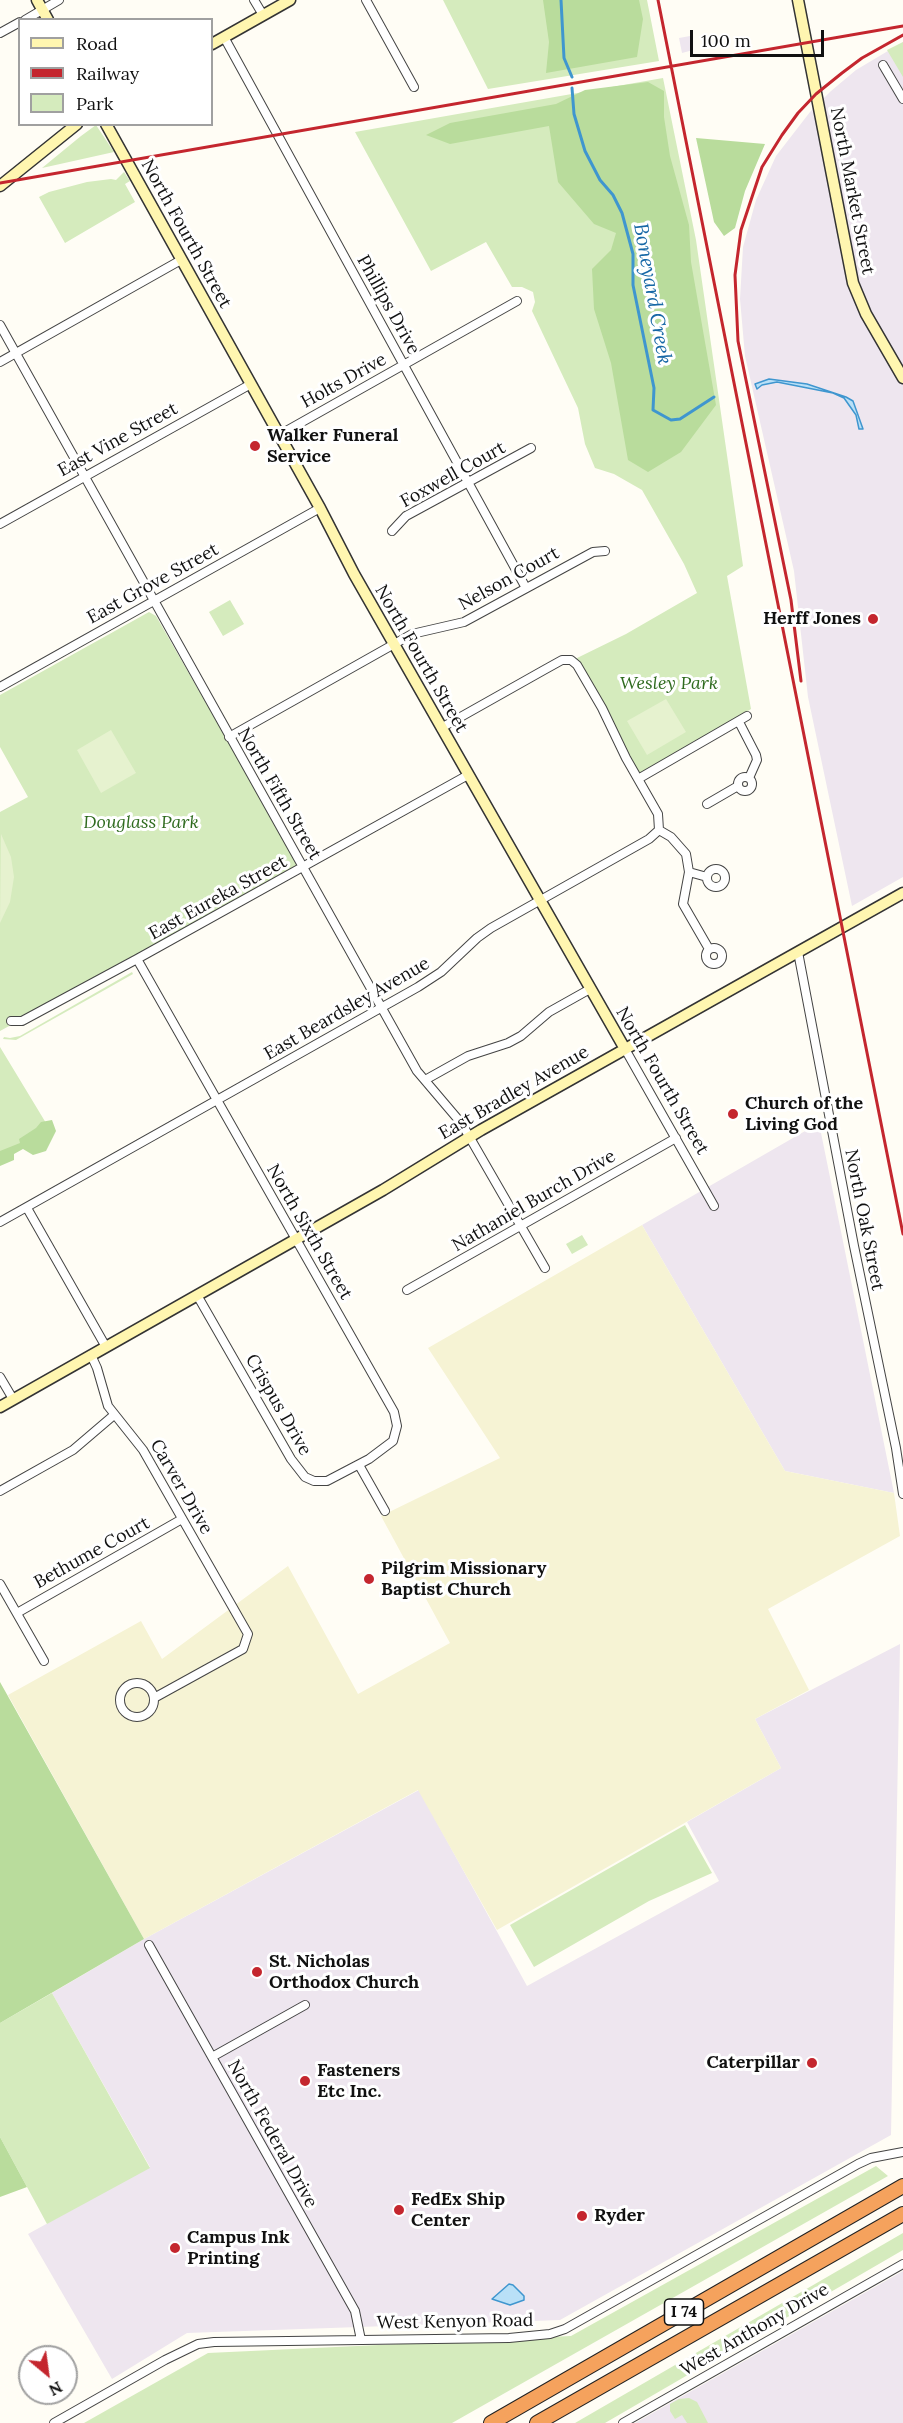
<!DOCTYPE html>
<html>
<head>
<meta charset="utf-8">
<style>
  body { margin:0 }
  #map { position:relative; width:903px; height:2423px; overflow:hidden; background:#fffdf5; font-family:Lora,serif }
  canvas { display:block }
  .legend { position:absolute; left:18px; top:18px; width:195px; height:108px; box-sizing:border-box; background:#fff; border:2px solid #a0a0a0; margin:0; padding:8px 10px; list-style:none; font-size:18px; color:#111 }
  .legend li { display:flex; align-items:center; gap:12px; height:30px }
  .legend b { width:30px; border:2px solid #a0a0a0 }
  .north { position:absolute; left:18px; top:2345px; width:60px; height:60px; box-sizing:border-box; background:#fff; border:2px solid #a0a0a0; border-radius:50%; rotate:151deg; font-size:16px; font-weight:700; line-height:24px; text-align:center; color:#111 }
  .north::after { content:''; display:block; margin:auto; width:21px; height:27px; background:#c4262e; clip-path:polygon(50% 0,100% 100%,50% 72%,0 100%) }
  .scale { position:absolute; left:690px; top:30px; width:134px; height:27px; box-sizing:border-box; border:3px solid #111; border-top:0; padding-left:8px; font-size:18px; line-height:21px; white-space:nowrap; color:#111; -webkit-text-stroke:4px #fff; paint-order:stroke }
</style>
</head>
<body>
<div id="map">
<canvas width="903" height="2423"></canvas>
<ul class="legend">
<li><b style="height:8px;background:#fff6b0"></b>Road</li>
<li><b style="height:8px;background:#c4262e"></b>Railway</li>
<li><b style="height:16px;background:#d5ebbd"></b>Park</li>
</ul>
<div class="north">N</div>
<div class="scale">100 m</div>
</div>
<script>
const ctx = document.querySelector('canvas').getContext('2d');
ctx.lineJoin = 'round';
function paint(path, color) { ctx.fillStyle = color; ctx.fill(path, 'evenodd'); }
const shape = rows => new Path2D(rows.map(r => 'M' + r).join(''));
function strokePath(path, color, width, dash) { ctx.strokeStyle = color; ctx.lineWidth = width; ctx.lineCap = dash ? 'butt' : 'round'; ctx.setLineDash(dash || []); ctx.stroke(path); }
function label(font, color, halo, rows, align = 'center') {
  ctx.font = font + ' Lora,serif'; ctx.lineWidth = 6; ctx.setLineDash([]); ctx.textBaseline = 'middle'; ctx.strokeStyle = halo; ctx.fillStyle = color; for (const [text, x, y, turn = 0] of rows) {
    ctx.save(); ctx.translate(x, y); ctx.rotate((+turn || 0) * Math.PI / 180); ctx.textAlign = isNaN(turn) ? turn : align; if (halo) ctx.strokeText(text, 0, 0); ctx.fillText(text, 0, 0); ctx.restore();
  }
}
const industrial = shape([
  [690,36,693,50,682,53,679,38],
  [903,42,903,877,852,906,808,697,794,571,745,356,740,299,743,247,756,200,776,156,810,112,831,91,856,70],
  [819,1123,894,1493,785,1471,642,1225],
  [900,1644,891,2135,560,2320,187,2333,112,2379,28,2234,150,2167,52,1993,144,1939,419,1790,527,1986,719,1881,687,1822,781,1768,755,1719],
  [903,2271,903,2423,635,2423]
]);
const farmland = shape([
  [642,1225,785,1471,894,1493,900,1536,768,1609,809,1690,755,1719,781,1768,497,1930,418,1790,144,1939,8,1695,141,1621,162,1659,288,1566,358,1694,450,1643,381,1516,500,1458,428,1348]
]);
const green = shape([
  [443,0,647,0,659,61,488,89],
  [903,42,903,77,887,50],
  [663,78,696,240,743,566,727,576,751,709,638,779,575,659,626,634,697,593,684,564,642,490,614,474,595,468,585,444,578,408,532,311,535,302,533,292,522,287,512,287,486,242,431,271,355,132],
  [96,125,114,152,42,168,81,136],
  [124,172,130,181,125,184,135,202,65,243,39,197,49,192,87,182,111,179,116,180],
  [230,600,244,624,223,636,209,612],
  [149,612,156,616,300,867,0,1031,0,812,28,797,0,747,0,695],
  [132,972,133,974,16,1040,3,1039,4,1037,10,1038,20,1036],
  [0,1047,49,1128,0,1155],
  [582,1235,588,1245,572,1254,566,1244],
  [685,1825,712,1873,649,1901,534,1967,510,1925],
  [52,1993,150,2168,47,2224,0,2137,0,2023],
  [876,2166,888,2176,452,2423,84,2423,208,2353,571,2336],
  [903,2233,903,2250,605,2423,575,2423],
  [689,2398,697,2402,708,2423,687,2423,682,2415,675,2419,670,2411,670,2404,679,2399]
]);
const forest = shape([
  [543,0,639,0,643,19,637,57,546,73,549,42],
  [648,82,664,91,664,117,670,156,689,225,691,262,716,405,681,452,648,472,628,460,611,363,594,309,592,269,611,250,616,233,594,224,558,182,549,126,450,144,426,135,450,123,556,104,585,90],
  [696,138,765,144,745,191,735,228,724,236,714,222],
  [52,1120,56,1131,46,1151,33,1155,23,1149,14,1154,14,1160,0,1166,0,1151,20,1143,19,1139,36,1128,41,1122],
  [0,1682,144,1939,0,2023],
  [0,2137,27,2187,0,2197]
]);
const pitch = shape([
  [666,699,686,732,647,755,627,721],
  [111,730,136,773,101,793,77,750],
  [1,834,11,857,14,877,10,902,0,923]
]);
const water = shape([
  [769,379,807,384,846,397,853,401,863,429,859,429,856,415,844,398,833,393,777,382,762,385,757,389,755,384,769,379],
  [509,2284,513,2285,524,2296,524,2300,510,2305,492,2299,509,2284]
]);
const stream = shape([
  [561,0,564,58,572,77],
  [572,88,574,114,585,151,600,180,613,195,622,213,633,254,633,285,654,388,653,410,671,420,680,419,714,397]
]);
const street = shape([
  [254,0,263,15],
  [366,0,414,87],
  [25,20,59,0],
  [0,33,20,22],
  [224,37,526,588],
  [883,65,903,99],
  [0,325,417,1071,462,1124,545,1268],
  [0,362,181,260],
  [279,435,517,301],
  [0,524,251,384],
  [392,531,406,516,531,448],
  [0,687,320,508],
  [739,722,756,755,757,760,749,778],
  [229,737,412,634,464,622,593,552,605,551],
  '738 784a7 7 0 1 1 14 0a7 7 0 1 1-14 0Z',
  [638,779,747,716],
  [707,804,738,786],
  [659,830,671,837,686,854,689,872,683,904,709,949],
  '707 878a9 9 0 1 1 18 0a9 9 0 1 1-18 0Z',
  [689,872,707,877],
  '706 956a8 8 0 1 1 16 0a8 8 0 1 1-16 0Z',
  [798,952,854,1246,896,1448,903,1494],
  [137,959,394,1412,397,1426,393,1441,369,1459,327,1481,314,1481,305,1477,291,1459,197,1295],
  [11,1021,22,1021,137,959,468,775],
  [625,1049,714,1206],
  [425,1080,468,1056,508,1043,521,1036,549,1012,590,989],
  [27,1208,106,1347],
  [0,1222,418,987,441,972,477,938,491,928,649,839,659,830,658,814,626,758,602,708,577,665,571,660,562,660,544,670,441,728],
  [407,1290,676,1138],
  [91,1355,97,1368,108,1406,143,1450,248,1634,243,1649,154,1698],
  [0,1377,13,1399],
  [359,1465,385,1511],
  [0,1491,73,1450,114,1415],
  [0,1584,44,1661],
  [17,1613,182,1519],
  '120 1700a17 17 0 1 1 34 0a17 17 0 1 1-34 0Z',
  [149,1945,355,2311,361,2340],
  [212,2057,305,2005],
  [54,2423,165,2360,198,2344,214,2342,509,2338,550,2334,565,2329,858,2164,871,2158,903,2152],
  [623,2423,903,2264]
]);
const secondary = shape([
  [37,0,48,20],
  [798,0,853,283,866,314,903,378],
  [212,44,290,0],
  [106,124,320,508,354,574,625,1049],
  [0,186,77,124],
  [0,1407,383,1190,481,1130,903,893]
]);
const highway = shape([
  [491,2423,903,2186],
  [537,2423,903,2214]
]);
const rail = shape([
  [658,0,903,1234],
  [0,183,903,26],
  [801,681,791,600,738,341,735,275,741,230,762,167,782,135,798,113,816,94,842,73,862,58,903,35]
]);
const markers = [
  [255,446,6,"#c4262e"],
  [873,619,6,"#c4262e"],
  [733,1114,6,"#c4262e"],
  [369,1579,6,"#c4262e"],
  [257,1972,6,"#c4262e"],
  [812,2063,6,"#c4262e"],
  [305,2081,6,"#c4262e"],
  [399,2210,6,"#c4262e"],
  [582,2216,6,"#c4262e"],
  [175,2248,6,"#c4262e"]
];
const shields = [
  [684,2312,39]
];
const shieldNames = [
  ["I 74",684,2312]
];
const streetNames = [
  ["North Market Street",852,191,79],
  ["North Fourth Street",186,234,61],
  ["Phillips Drive",388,305,61],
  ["Holts Drive",344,381,-29],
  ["East Vine Street",118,440,-29],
  ["Foxwell Court",453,475,-29],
  ["Nelson Court",509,579,-29],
  ["East Grove Street",153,584,-29],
  ["North Fourth Street",421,659,60],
  ["North Fifth Street",279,794,60],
  ["East Eureka Street",218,898,-29],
  ["East Beardsley Avenue",347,1009,-30],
  ["North Fourth Street",662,1081,60],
  ["East Bradley Avenue",514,1093,-30],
  ["Nathaniel Burch Drive",534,1201,-30],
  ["North Oak Street",864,1220,79],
  ["North Sixth Street",309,1232,60],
  ["Crispus Drive",278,1405,60],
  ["Carver Drive",181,1487,60],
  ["Bethume Court",92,1553,-29],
  ["North Federal Drive",272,2134,61],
  ["West Kenyon Road",455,2322,-1],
  ["West Anthony Drive",755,2330,-30]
];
const poiNames = [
  ["Walker Funeral",267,436],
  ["Service",267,457],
  ["Herff Jones",861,619,"right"],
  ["Church of the",745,1104],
  ["Living God",745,1125],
  ["Pilgrim Missionary",381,1569],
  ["Baptist Church",381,1590],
  ["St. Nicholas",269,1962],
  ["Orthodox Church",269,1983],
  ["Caterpillar",800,2063,"right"],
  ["Fasteners",317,2071],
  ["Etc Inc.",317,2092],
  ["FedEx Ship",411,2200],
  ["Center",411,2221],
  ["Ryder",594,2216],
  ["Campus Ink",187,2238],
  ["Printing",187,2259]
];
const parkNames = [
  ["Wesley Park",669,684],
  ["Douglass Park",141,823]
];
const waterNames = [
  ["Boneyard Creek",652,294,80]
];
paint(industrial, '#eee6ef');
paint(farmland, '#f6f3d4');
paint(green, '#d5ebbd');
paint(forest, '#b9dc9c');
paint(pitch, '#e6f2cf');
paint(water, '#b9e0f7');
strokePath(water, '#3f96cf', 1.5);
strokePath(stream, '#3f96cf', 3);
strokePath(street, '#444', 10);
strokePath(secondary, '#333', 13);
strokePath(highway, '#222', 16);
strokePath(street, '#fff', 8);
strokePath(secondary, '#fff6b0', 10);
strokePath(highway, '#f5a25d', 14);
strokePath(rail, '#c4262e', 3);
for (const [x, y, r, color] of markers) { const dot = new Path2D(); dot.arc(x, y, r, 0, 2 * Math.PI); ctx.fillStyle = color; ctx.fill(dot); strokePath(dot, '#fff', 2); }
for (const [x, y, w] of shields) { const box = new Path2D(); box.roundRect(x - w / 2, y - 13, w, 26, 4.5); ctx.fillStyle = '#fff'; ctx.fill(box); strokePath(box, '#111', 1.5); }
label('bold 16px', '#111', null, shieldNames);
label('18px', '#111', '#fff', streetNames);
label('bold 18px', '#111', '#fff', poiNames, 'left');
label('italic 18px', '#2f6b1f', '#fff', parkNames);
label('italic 20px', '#1768a6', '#fff', waterNames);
</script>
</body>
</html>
